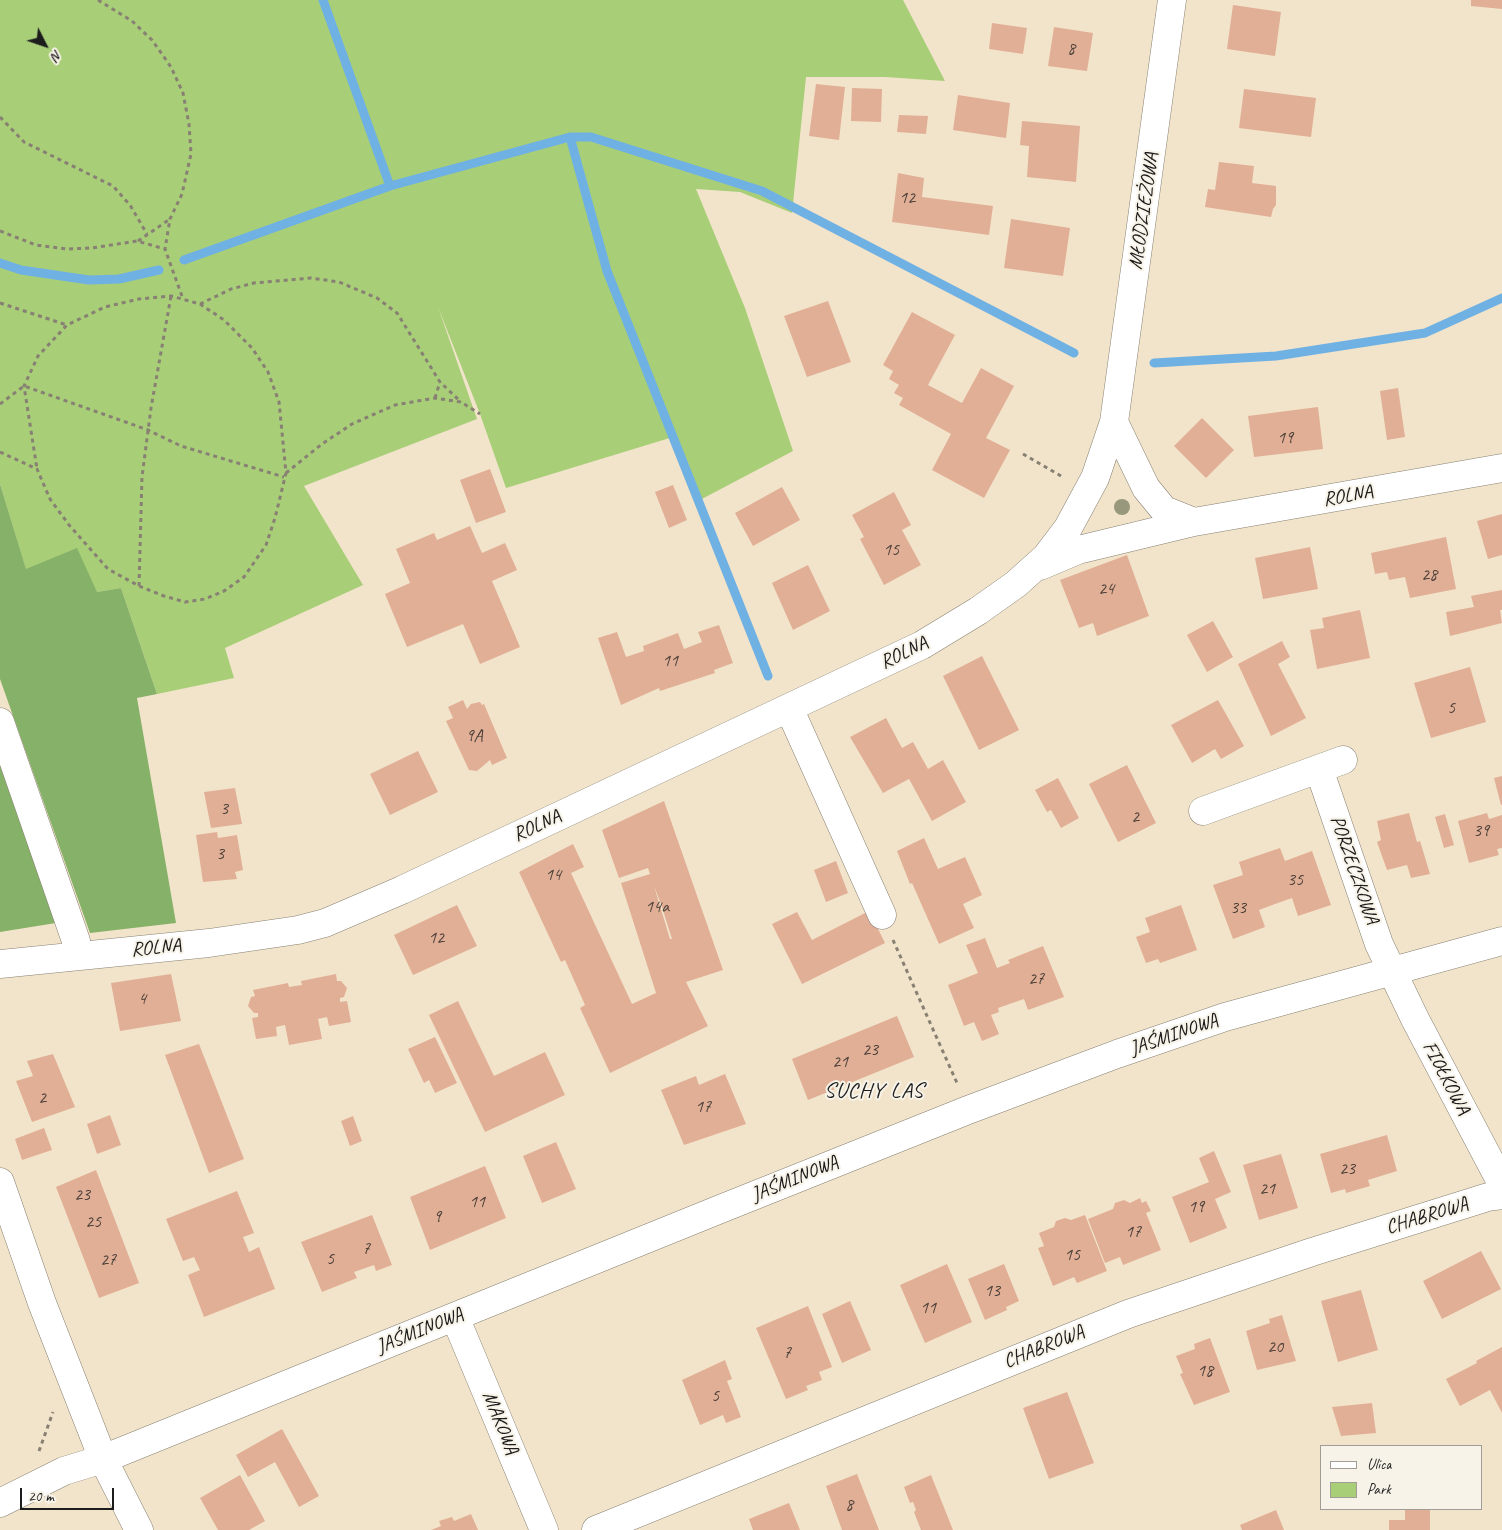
<!DOCTYPE html>
<html>
<head>
<meta charset="utf-8">
<style>
  body { margin:0 }
  #map { position:relative; width:1502px; height:1530px; overflow:hidden; background:#f2e4ca; font-family:Caveat,sans-serif }
  canvas { display:block }
  .legend { position:absolute; left:1320px; top:1445px; width:162px; height:65px; box-sizing:border-box; background:#f7f3e8; border:1px solid #9f9d96; margin:0; padding:6px 9px; list-style:none; font-size:15px; color:#1c1c1c }
  .legend li { display:flex; align-items:center; gap:10px; height:25px }
  .legend b { width:25px; border:1px solid #9f9d96 }
  .north { position:absolute; left:20px; top:20px; width:50px; height:50px; -webkit-text-stroke:4px #f7f3e8; paint-order:stroke; rotate:131deg; font-size:14px; font-weight:700; line-height:20px; text-align:center; color:#1c1c1c }
  .north::after { content:''; display:block; margin:auto; width:18px; height:22px; background:#1c1c1c; clip-path:polygon(50% 0,100% 100%,50% 72%,0 100%) }
  .scale { position:absolute; left:20px; top:1488px; width:94px; height:22px; box-sizing:border-box; border:2px solid #1c1c1c; border-top:0; padding-left:6px; font-size:15px; line-height:18px; white-space:nowrap; color:#1c1c1c; -webkit-text-stroke:4px #f7f3e8; paint-order:stroke }
</style>
</head>
<body>
<div id="map">
<canvas width="1502" height="1530"></canvas>
<ul class="legend">
<li><b style="height:6px;background:#fff"></b>Ulica</li>
<li><b style="height:14px;background:#a8ce78"></b>Park</li>
</ul>
<div class="north">N</div>
<div class="scale">20 m</div>
</div>
<script>
const ctx = document.querySelector('canvas').getContext('2d');
ctx.lineJoin = 'round';
function paint(path, color) { ctx.fillStyle = color; ctx.fill(path, 'evenodd'); }
const shape = rows => new Path2D(rows.map(r => 'M' + r).join(''));
function strokePath(path, color, width, dash) { ctx.strokeStyle = color; ctx.lineWidth = width; ctx.lineCap = dash ? 'butt' : 'round'; ctx.setLineDash(dash || []); ctx.stroke(path); }
function label(font, color, halo, rows, align = 'center') {
  ctx.font = font + ' Caveat,sans-serif'; ctx.lineWidth = 4; ctx.setLineDash([]); ctx.textBaseline = 'middle'; ctx.strokeStyle = halo; ctx.fillStyle = color; for (const [text, x, y, turn = 0] of rows) {
    ctx.save(); ctx.translate(x, y); ctx.rotate((+turn || 0) * Math.PI / 180); ctx.textAlign = isNaN(turn) ? turn : align; if (halo) ctx.strokeText(text, 0, 0); ctx.fillText(text, 0, 0); ctx.restore();
  }
}
const green = shape([
  [0,0,903,0,945,81,885,77,806,77,792,213,740,192,696,189,745,308,793,451,698,501,673,437,506,488,480,414,438,307,477,419,304,486,363,585,225,648,234,678,157,694,121,588,97,592,26,570,0,484]
]);
const forest = shape([
  [0,484,26,569,77,548,97,592,121,588,157,694,137,698,176,923,90,933,0,679],
  [0,752,62,922,0,932]
]);
const stream = shape([
  [323,0,390,186],
  [570,137,607,271,768,676],
  [184,260,390,186,570,137,591,137,762,191,1074,353],
  [0,263,21,270,89,280,119,279,159,270],
  [1154,363,1276,356,1425,333,1502,298]
]);
const building = shape([
  [1471,0,1502,0,1502,9,1471,6],
  [1233,5,1281,12,1275,56,1227,49],
  [992,23,1027,28,1023,54,989,49],
  [1054,27,1093,33,1087,71,1048,66],
  [816,84,845,87,839,140,809,136],
  [852,88,882,89,881,122,851,121],
  [1244,89,1316,98,1311,137,1239,128],
  [958,95,1010,103,1006,138,953,130],
  [899,115,928,116,926,134,897,132],
  [1022,121,1080,126,1076,182,1027,177,1029,146,1020,145],
  [1219,162,1254,166,1252,183,1276,186,1276,205,1273,209,1271,217,1205,207,1208,189,1215,190],
  [898,173,924,178,922,197,993,206,989,235,892,222],
  [1011,219,1070,228,1063,276,1004,268],
  [828,301,851,362,807,377,784,316],
  [912,312,955,335,928,385,962,403,981,368,1014,386,986,438,1010,450,984,498,932,470,951,434,899,405,903,398,894,393,899,385,889,379,893,371,883,365],
  [1398,388,1405,437,1387,440,1380,391],
  [1318,407,1323,449,1254,457,1248,416],
  [1202,418,1234,450,1206,478,1174,446],
  [490,469,506,512,476,523,460,480],
  [673,485,687,520,669,528,655,492],
  [782,487,800,520,753,546,735,513],
  [894,492,911,525,902,530,921,565,884,585,860,539,864,537,852,515],
  [1502,514,1502,555,1488,559,1477,521],
  [470,526,482,553,505,543,517,570,492,581,520,647,480,664,463,624,407,647,385,594,410,583,396,549,434,533,437,540],
  [1446,537,1456,589,1410,598,1405,577,1389,580,1387,572,1375,574,1371,553],
  [1310,547,1318,589,1263,599,1255,558],
  [1127,555,1149,616,1097,636,1093,623,1079,628,1060,580],
  [808,565,830,611,793,630,772,583],
  [1502,590,1502,610,1500,610,1502,623,1450,636,1446,612,1474,607,1471,596],
  [1360,610,1370,658,1317,669,1310,630,1324,628,1322,618],
  [1213,621,1233,657,1207,672,1187,635],
  [719,625,733,663,714,670,715,673,660,691,659,688,621,705,598,638,617,632,626,657,644,651,643,646,678,633,684,649,702,642,698,632],
  [1282,641,1290,657,1278,664,1306,718,1271,736,1238,664],
  [982,656,1019,730,979,750,943,676],
  [1470,667,1486,722,1431,738,1414,683],
  [463,700,467,709,471,704,480,702,482,705,484,704,507,758,492,765,490,760,477,771,469,770,446,721,453,718,448,707],
  [1218,700,1244,746,1221,759,1215,749,1192,763,1171,725],
  [886,718,902,748,913,742,928,769,943,760,966,802,932,821,909,779,883,793,850,737],
  [418,751,438,792,390,815,370,774],
  [1127,765,1156,823,1118,842,1089,784],
  [1502,776,1502,805,1501,805,1494,778],
  [1058,778,1079,818,1061,828,1051,810,1047,812,1035,790],
  [235,788,242,824,211,828,204,792],
  [664,801,723,970,686,982,708,1026,610,1073,580,1008,585,1005,565,960,561,962,519,872,573,844,584,867,571,873,632,1004,656,993,621,883,650,874,648,868,619,878,602,830],
  [654,886,661,904,672,939,670,939],
  [1409,813,1417,842,1420,841,1430,874,1411,878,1407,865,1387,870,1377,842,1381,840,1377,821],
  [1487,813,1489,819,1502,815,1502,848,1497,849,1499,855,1469,863,1458,821],
  [1445,814,1454,845,1444,848,1435,817],
  [217,832,218,838,237,835,243,870,235,872,237,879,203,882,196,835],
  [924,838,938,869,965,857,982,895,963,904,974,928,939,944,912,883,910,884,897,851],
  [1280,848,1285,861,1312,851,1331,905,1298,916,1292,898,1275,904,1259,910,1265,927,1233,939,1213,885,1243,875,1239,862],
  [836,861,848,893,826,902,814,870],
  [457,905,477,946,413,975,394,935],
  [1181,905,1197,950,1160,963,1158,959,1146,963,1136,937,1150,932,1145,918],
  [869,911,885,943,802,984,772,924,797,912,812,940],
  [985,938,997,968,1010,963,1008,960,1043,946,1064,997,1028,1010,1024,999,998,1008,999,1012,991,1015,999,1034,982,1041,974,1022,964,1026,948,985,978,973,966,945],
  [171,974,181,1021,120,1031,111,983],
  [336,974,337,981,341,981,347,988,344,997,340,998,340,1002,347,1001,351,1022,329,1026,327,1017,318,1019,322,1039,289,1045,285,1025,276,1027,277,1036,256,1039,252,1018,258,1017,258,1013,254,1013,248,1006,251,997,255,996,253,990,288,983,289,987,295,986,302,985,301,981],
  [458,1001,494,1076,545,1052,565,1095,485,1132,429,1015],
  [897,1016,914,1057,808,1100,792,1059],
  [435,1037,457,1083,435,1093,429,1080,424,1083,408,1049],
  [199,1044,244,1159,209,1173,165,1055],
  [53,1054,75,1107,32,1122,16,1081,33,1076,27,1061],
  [725,1074,746,1124,684,1145,661,1090,696,1076,699,1085],
  [110,1115,121,1145,97,1154,87,1124],
  [353,1116,362,1141,350,1146,341,1121],
  [44,1128,52,1150,22,1160,15,1139],
  [1387,1135,1397,1171,1368,1180,1370,1186,1346,1193,1345,1189,1331,1193,1320,1154],
  [556,1142,576,1189,542,1203,523,1156],
  [1214,1151,1231,1192,1215,1199,1227,1228,1190,1243,1172,1197,1209,1182,1199,1158],
  [1281,1154,1298,1208,1259,1220,1243,1165],
  [485,1166,506,1218,430,1250,410,1197],
  [96,1170,139,1283,99,1298,56,1187],
  [237,1191,254,1233,243,1237,249,1252,259,1247,275,1289,204,1317,188,1275,200,1270,194,1257,183,1261,166,1219],
  [1140,1198,1142,1203,1146,1201,1151,1211,1146,1213,1161,1250,1123,1265,1120,1257,1105,1263,1088,1219,1113,1209,1115,1203,1124,1200,1130,1203],
  [372,1215,392,1265,376,1271,374,1265,354,1272,357,1278,322,1292,301,1242],
  [1085,1215,1107,1271,1077,1283,1074,1277,1053,1286,1038,1248,1044,1246,1039,1233,1054,1227,1056,1221,1065,1218,1071,1220],
  [1481,1251,1501,1289,1442,1319,1423,1281],
  [947,1264,972,1322,925,1343,900,1285],
  [1004,1264,1019,1301,1006,1307,1007,1310,985,1320,968,1279],
  [1361,1290,1378,1350,1338,1362,1321,1301],
  [850,1301,871,1350,842,1363,822,1314],
  [808,1306,832,1367,819,1372,822,1380,806,1386,808,1390,786,1399,756,1328],
  [1282,1315,1296,1361,1257,1370,1246,1331,1270,1323,1269,1319],
  [1210,1338,1230,1392,1194,1405,1180,1374,1183,1373,1176,1356,1195,1349,1194,1344],
  [1502,1347,1502,1413,1490,1390,1460,1406,1446,1379,1477,1363,1476,1361],
  [725,1360,732,1379,727,1381,741,1417,726,1423,723,1415,700,1425,682,1380],
  [1067,1392,1094,1463,1049,1479,1023,1408],
  [1372,1403,1376,1433,1341,1436,1332,1407],
  [282,1429,319,1496,299,1507,275,1462,248,1477,236,1455],
  [857,1474,879,1530,842,1530,826,1486],
  [240,1475,265,1521,249,1530,218,1530,200,1498],
  [931,1475,953,1530,921,1530,914,1512,916,1510,913,1502,910,1503,904,1487],
  [789,1503,800,1530,753,1530,749,1519],
  [1405,1509,1430,1509,1430,1530,1389,1530,1389,1520,1405,1520],
  [1276,1510,1284,1530,1242,1530,1240,1525],
  [471,1514,478,1530,431,1530,441,1526,439,1521,452,1517,454,1521]
]);
const path = shape([
  [98,0,132,21,152,40,171,67,183,93,189,124,191,154,182,194,170,219,165,249,183,299],
  [0,117,24,142,113,186,130,205,147,234],
  [0,231,36,245,68,249,92,248,137,241,165,249],
  [138,241,170,219],
  [0,303,67,325],
  [200,304,231,289,254,283,311,278,339,282,377,298,397,313,440,382,461,402],
  [435,398,440,382],
  [0,404,24,386,148,430,181,446,284,477],
  [0,452,37,469,50,499,69,525,108,569,139,586,164,596,185,602,205,599,224,591,244,577,266,545,275,518,286,473,279,402,268,372,252,348,224,320,200,304,171,296,139,299,105,307,67,325,38,356,24,386,37,469],
  [1023,454,1061,476],
  [286,473,322,444,352,424,395,405,435,398,461,402,480,414],
  [139,586,142,477,151,408,171,296],
  [893,940,957,1083],
  [39,1451,53,1412]
]);
const minor = shape([
  [1114,422,1146,488,1164,510,1194,522,1502,468],
  [1040,566,1078,550,1194,522],
  [789,708,882,915],
  [0,722,76,941],
  [1319,769,1379,944,1415,1019,1502,1184],
  [1203,811,1343,760],
  [0,964,209,943,298,930,325,923,402,890,922,645,978,611,1016,584,1046,557,1068,528,1095,478,1114,422,1172,0],
  [0,1182,42,1303,103,1459,139,1530],
  [455,1317,544,1530],
  [0,1503,64,1471,103,1459,718,1210,968,1110,1117,1054,1225,1017,1502,941],
  [596,1530,1128,1314,1312,1252,1488,1197,1502,1195]
]);
const trees = [
  [1122,507]
];
const numberNames = [
  ["8",1071,49],
  ["12",907,198],
  ["19",1285,438],
  ["15",891,550],
  ["28",1429,575],
  ["24",1106,589],
  ["11",670,661],
  ["5",1451,708],
  ["9A",474,736],
  ["3",224,809],
  ["2",1135,817],
  ["39",1481,831],
  ["3",220,854],
  ["14",553,875],
  ["35",1295,880],
  ["14a",657,907],
  ["33",1238,908],
  ["12",436,938],
  ["27",1036,979],
  ["4",142,999],
  ["23",870,1050],
  ["21",840,1062],
  ["2",42,1098],
  ["17",703,1107],
  ["23",1347,1169],
  ["21",1267,1189],
  ["23",82,1195],
  ["11",477,1202],
  ["19",1196,1207],
  ["9",437,1217],
  ["25",93,1222],
  ["17",1133,1232],
  ["7",366,1249],
  ["15",1072,1255],
  ["5",330,1259],
  ["27",108,1260],
  ["13",992,1291],
  ["11",928,1308],
  ["20",1275,1347],
  ["7",787,1353],
  ["18",1205,1371],
  ["5",715,1396],
  ["8",849,1505]
];
const streetNames = [
  ["MŁODZIEŻOWA",1144,211,-82],
  ["ROLNA",1348,496,-10],
  ["ROLNA",904,653,-26],
  ["ROLNA",537,826,-25],
  ["PORZECZKOWA",1354,870,71],
  ["ROLNA",156,948,-6],
  ["JAŚMINOWA",1174,1035,-19],
  ["FIOŁKOWA",1446,1078,62],
  ["JAŚMINOWA",795,1179,-22],
  ["CHABROWA",1427,1216,-17],
  ["JAŚMINOWA",420,1331,-22],
  ["CHABROWA",1044,1347,-22],
  ["MAKOWA",500,1423,68]
];
const quarterNames = [
  ["SUCHY LAS",874,1091]
];
paint(green, '#a8ce78');
paint(forest, '#86b168');
strokePath(stream, '#70b1e4', 9);
paint(building, '#e1af96');
strokePath(minor, '#878073', 29);
strokePath(path, '#878073', 3, [4, 4]);
strokePath(minor, '#fff', 28);
ctx.fillStyle = '#97987c';
for (const [x, y] of trees) { ctx.beginPath(); ctx.arc(x, y, 8, 0, 2 * Math.PI); ctx.fill(); }
label('18px', '#4d413a', null, numberNames);
label('20px', '#1c1c1c', '#f7f3e8', streetNames);
ctx.letterSpacing = '1px';
label('22px', '#1c1c1c', '#f7f3e8', quarterNames);
ctx.letterSpacing = '0px';
</script>
</body>
</html>
